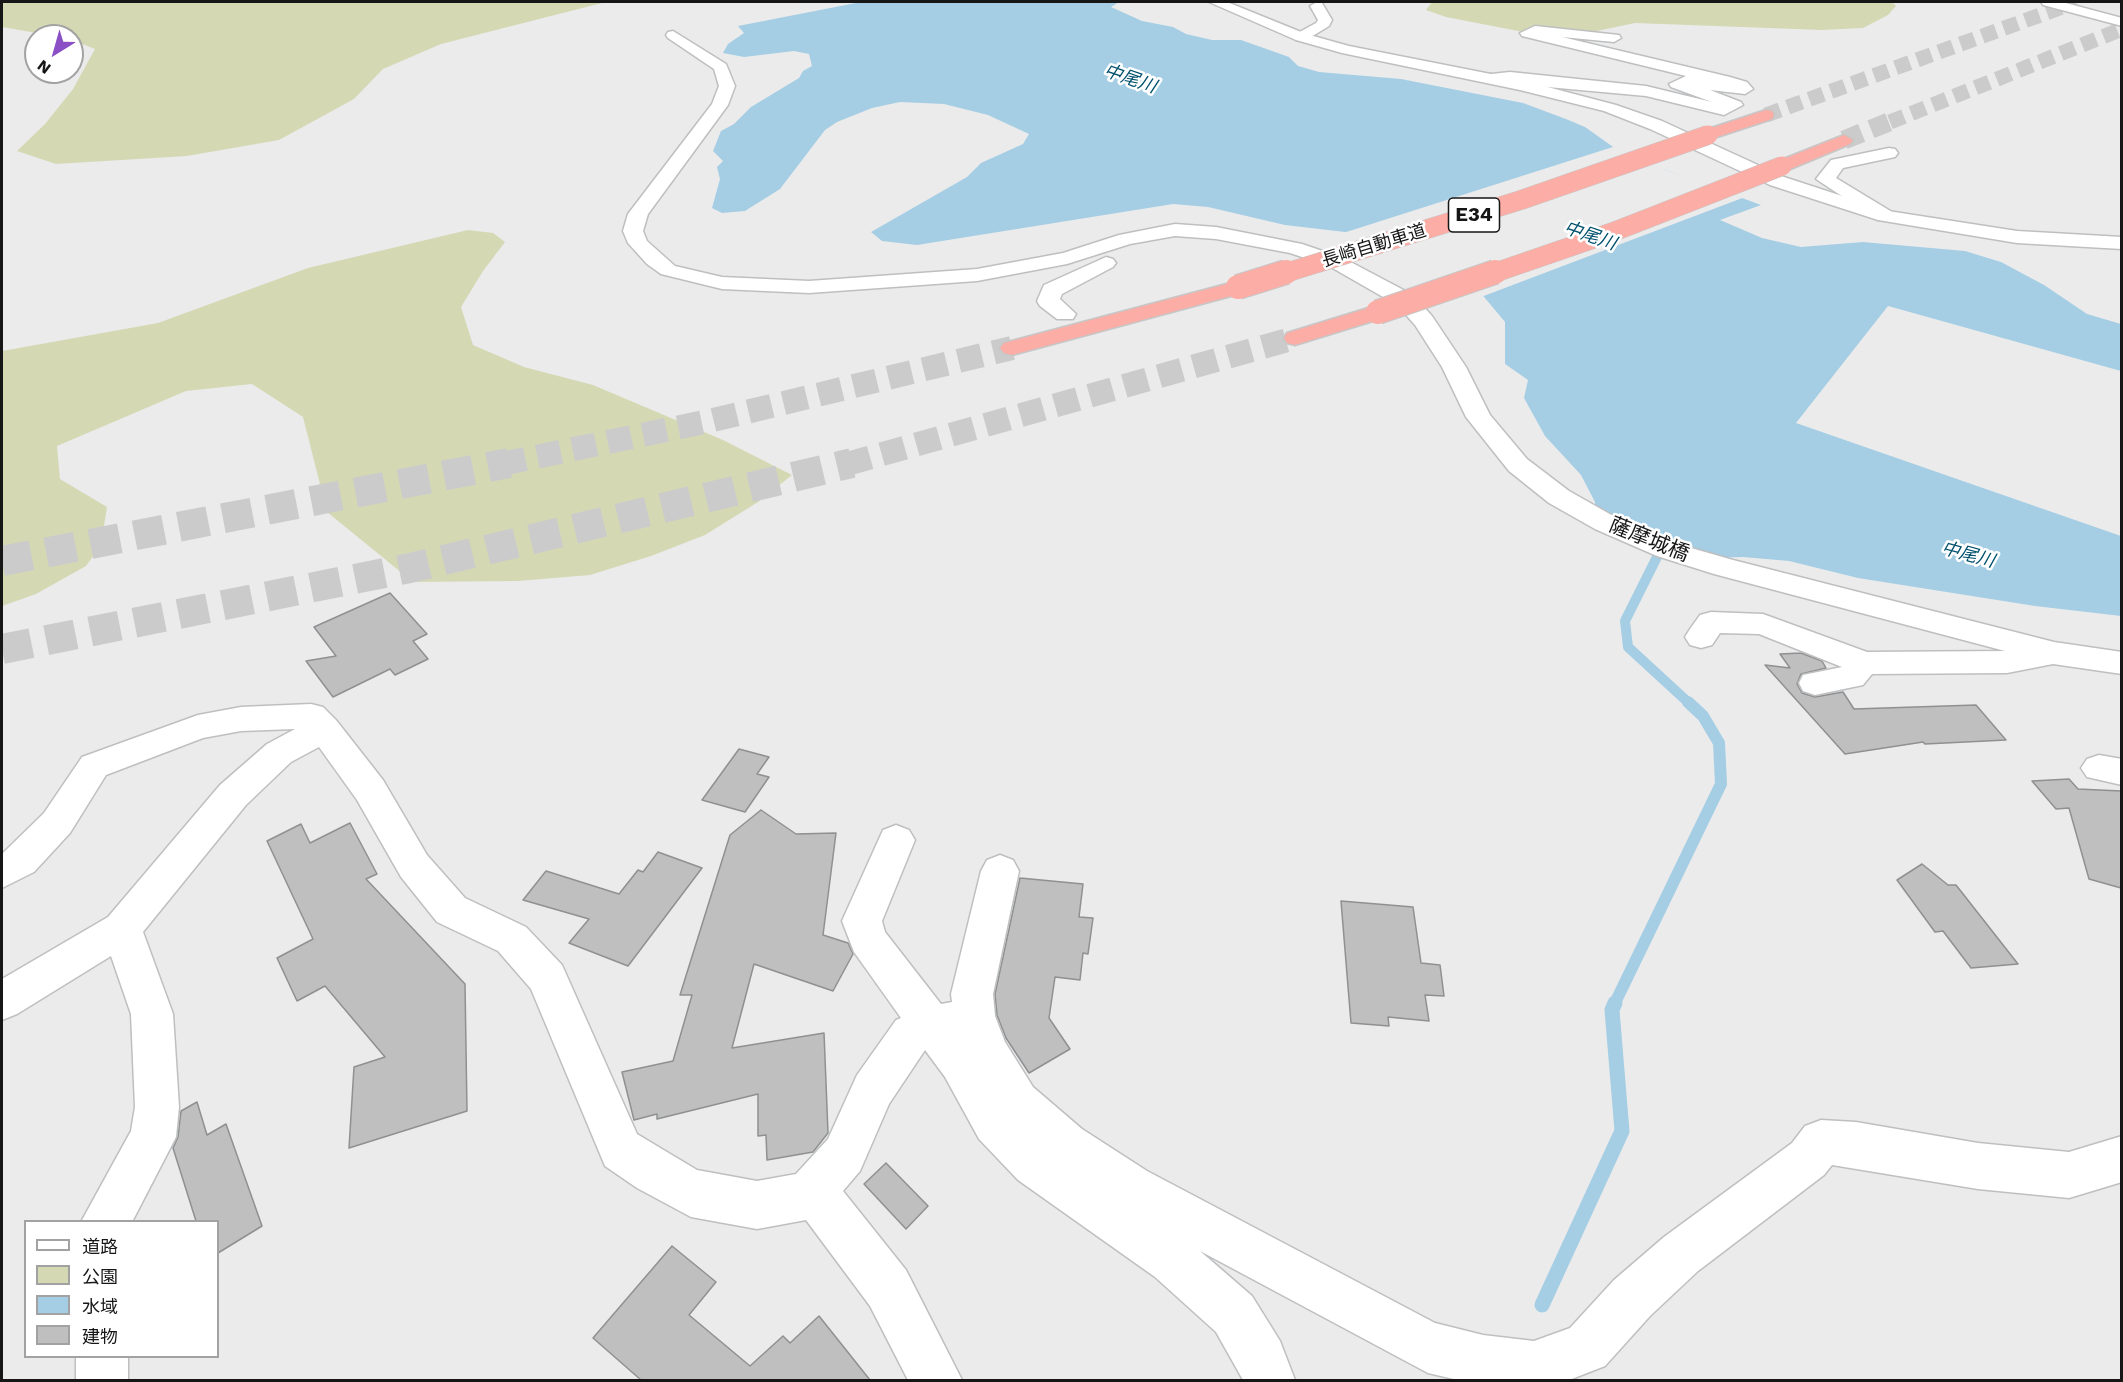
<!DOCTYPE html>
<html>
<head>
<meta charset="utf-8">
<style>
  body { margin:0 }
  #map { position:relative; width:2123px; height:1382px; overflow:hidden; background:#ebebec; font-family:"Work Sans","Noto Sans JP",sans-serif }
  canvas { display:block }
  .frame { position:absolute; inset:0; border:3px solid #161616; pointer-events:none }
  .legend { position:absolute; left:24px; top:1220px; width:195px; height:138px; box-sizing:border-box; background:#fff; border:2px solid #a2a2a2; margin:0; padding:8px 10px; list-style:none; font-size:18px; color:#161616 }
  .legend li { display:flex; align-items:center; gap:12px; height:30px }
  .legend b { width:30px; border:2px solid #a2a2a2 }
  .north { position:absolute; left:24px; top:24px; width:60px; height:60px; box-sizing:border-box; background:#fff; border:2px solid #a2a2a2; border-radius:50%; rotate:217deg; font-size:16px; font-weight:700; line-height:24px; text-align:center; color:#161616 }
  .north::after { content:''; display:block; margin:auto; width:21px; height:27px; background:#8c50c6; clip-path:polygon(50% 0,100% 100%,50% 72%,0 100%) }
</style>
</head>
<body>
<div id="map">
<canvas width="2123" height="1382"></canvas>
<div class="frame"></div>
<ul class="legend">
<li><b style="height:8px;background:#fff"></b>道路</li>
<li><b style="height:16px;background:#d5d9b3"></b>公園</li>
<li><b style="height:16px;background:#a5cee4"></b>水域</li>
<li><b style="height:16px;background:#bfbfc0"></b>建物</li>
</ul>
<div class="north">N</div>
</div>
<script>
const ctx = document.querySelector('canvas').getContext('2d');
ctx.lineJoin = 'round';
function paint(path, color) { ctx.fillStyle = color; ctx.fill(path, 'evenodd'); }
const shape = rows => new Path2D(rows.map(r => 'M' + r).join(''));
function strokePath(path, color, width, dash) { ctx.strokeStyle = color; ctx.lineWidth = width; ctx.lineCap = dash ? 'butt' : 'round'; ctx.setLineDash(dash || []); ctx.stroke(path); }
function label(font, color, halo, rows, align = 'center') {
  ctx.font = font + ' "Work Sans","Noto Sans JP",sans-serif'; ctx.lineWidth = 5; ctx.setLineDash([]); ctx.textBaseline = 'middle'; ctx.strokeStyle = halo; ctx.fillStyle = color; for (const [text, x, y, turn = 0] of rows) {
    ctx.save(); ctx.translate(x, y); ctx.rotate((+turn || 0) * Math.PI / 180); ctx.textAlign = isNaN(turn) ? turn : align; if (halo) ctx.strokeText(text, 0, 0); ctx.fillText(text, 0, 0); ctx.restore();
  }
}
const green = shape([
  [2,2,606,2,441,44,383,69,354,99,279,140,187,156,56,164,17,151,45,124,73,89,95,49,72,40,72,36,54,36,2,27],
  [1432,2,1892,2,1896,6,1888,15,1863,28,1822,30,1635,23,1597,31,1544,36,1446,17,1426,10],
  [468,230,493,233,505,242,483,271,461,307,473,345,524,367,593,385,723,440,792,475,758,502,705,535,651,556,590,575,518,581,413,582,327,512,303,417,252,384,186,391,57,446,60,479,107,507,101,545,86,566,36,594,2,606,2,351,158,323,308,268]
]);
const water = shape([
  [861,2,1119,2,1111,7,1142,21,1173,27,1186,34,1212,40,1241,40,1289,57,1298,66,1319,72,1401,79,1523,103,1566,119,1585,127,1623,154,1761,205,1720,220,1762,238,1801,247,1863,242,1965,251,2001,262,2044,285,2087,314,2121,324,2121,371,1888,306,1796,423,2121,536,2121,616,2035,606,1858,578,1789,561,1743,557,1668,559,1629,545,1604,527,1595,513,1595,502,1581,475,1545,436,1524,398,1528,380,1505,364,1505,322,1475,286,1407,247,1345,232,1285,225,1208,207,1173,204,917,245,882,241,871,232,967,177,981,163,1023,144,1029,134,988,115,944,104,900,102,872,108,837,122,825,130,780,189,745,211,722,213,712,208,720,179,717,167,723,161,713,151,721,131,734,124,751,107,799,78,803,71,812,66,809,54,794,51,744,57,723,53,728,44,744,33,738,26]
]);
const pier = shape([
  [1616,146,1666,170,1745,197,1481,297,1473,289,1406,250,1340,234]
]);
const streamFar2 = shape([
  [1658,555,1625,621,1628,647,1690,704]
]);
const streamFar1 = shape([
  [1614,1005,1721,784,1719,743,1703,716,1688,702]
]);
const stream = shape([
  [1542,1305,1622,1131,1612,1010,1615,1003]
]);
const building = shape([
  [390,593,427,634,413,641,428,659,395,675,390,669,333,697,306,661,336,656,314,627,390,593],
  [1801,653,1822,661,1826,668,1801,674,1797,684,1802,693,1815,697,1843,692,1854,709,1976,705,2006,740,1925,744,1923,742,1845,754,1765,665,1790,668,1780,654,1801,653],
  [739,749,769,757,757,774,769,777,745,812,702,800,739,749],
  [2069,779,2078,789,2121,791,2121,888,2089,879,2069,808,2056,809,2032,781,2069,779],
  [761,810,796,834,836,833,823,935,848,943,853,954,833,991,754,964,732,1048,824,1033,828,1133,813,1152,767,1160,766,1135,758,1136,758,1094,657,1119,657,1114,634,1120,622,1072,673,1061,692,995,680,995,730,835,761,810],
  [350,823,377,874,366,879,465,984,467,1111,349,1148,354,1067,385,1057,325,986,297,1001,277,958,313,939,267,841,301,824,310,843,350,823],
  [658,852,702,868,628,966,569,943,589,919,523,900,546,871,619,894,638,870,643,872,658,852],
  [1922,864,1948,885,1956,885,2018,964,1971,968,1943,931,1935,932,1897,880,1922,864],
  [1020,878,1083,884,1079,917,1093,918,1088,954,1083,953,1080,980,1055,977,1049,1018,1070,1049,1029,1073,1006,1038,997,1015,995,994,1020,878],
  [1341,901,1413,907,1421,963,1440,965,1444,996,1425,995,1429,1021,1388,1017,1389,1026,1351,1023,1341,901],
  [197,1102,207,1135,226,1124,262,1226,218,1253,218,1221,196,1221,173,1148,178,1137,181,1111,197,1102],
  [886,1163,928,1206,906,1229,864,1184,886,1163],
  [672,1246,716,1282,689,1315,750,1366,783,1336,790,1343,819,1316,870,1380,641,1380,593,1338,672,1246]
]);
const motorwayTunnelFar3 = shape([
  [1766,115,2076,2],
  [1890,122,2122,29]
]);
const motorwayTunnelFar2 = shape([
  [1844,140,1894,120]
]);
const motorwayTunnelFar1 = shape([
  [502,464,709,421,1012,348],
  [847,464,1295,338]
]);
const motorwayTunnel = shape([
  [2,561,509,463],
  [2,649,410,568,852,463]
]);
const minor = shape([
  [1317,2,1322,3,1332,20,1329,26,1306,40,1296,40,1294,37,1296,34,1316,23,1318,20,1310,6,1317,2],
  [2041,2,2062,2,2122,18,2122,26,2043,5,2041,2],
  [1535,26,1619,35,1621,38,1614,42,1562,37,1730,77,1747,82,1753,89,1745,94,1710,90,1741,102,1743,105,1724,115,1646,96,1482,81,1480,78,1482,75,1510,72,1646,86,1712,102,1671,87,1669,84,1686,76,1522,36,1520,33,1535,26],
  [673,31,726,64,735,86,728,105,648,214,643,231,647,241,675,266,722,277,809,281,977,269,1063,253,1119,235,1175,224,1216,227,1302,244,1343,258,1413,295,1432,316,1466,367,1490,415,1527,459,1569,491,1615,517,1677,544,1733,560,2054,642,2122,652,2122,674,2053,664,2007,673,1872,674,1863,685,1815,695,1803,691,1799,683,1803,675,1842,667,1759,634,1720,633,1712,645,1701,648,1690,645,1685,637,1690,629,1700,615,1711,612,1763,614,1867,652,2005,651,1714,574,1657,556,1595,529,1549,503,1509,471,1466,417,1442,367,1415,325,1397,305,1329,266,1290,253,1216,239,1175,236,1130,244,1067,264,977,281,809,293,722,289,661,274,647,264,628,243,623,231,628,214,712,104,719,86,714,69,668,38,666,35,668,32,673,31],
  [1889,148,1895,149,1898,153,1895,157,1843,168,1836,178,1892,212,1895,216,1892,220,1878,220,1816,179,1831,160,1889,148],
  [1106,257,1113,259,1116,263,1113,267,1062,294,1060,299,1076,314,1073,319,1057,319,1040,306,1037,301,1044,285,1106,257],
  [311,704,323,707,336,720,383,780,427,855,465,898,526,927,562,965,637,1134,697,1170,757,1181,796,1174,828,1139,857,1075,896,1020,901,1018,854,952,842,921,883,830,896,825,909,830,915,840,882,921,885,932,941,1004,952,1002,951,994,981,871,987,860,1000,855,1013,860,1019,871,993,994,995,1016,1005,1042,1033,1087,1082,1129,1147,1171,1435,1323,1483,1335,1534,1341,1570,1328,1614,1280,1664,1237,1792,1143,1805,1126,1821,1120,1856,1122,1978,1143,2069,1152,2122,1136,2122,1182,2069,1198,1978,1189,1832,1165,1824,1175,1698,1271,1650,1316,1605,1366,1569,1380,1458,1380,1428,1373,1200,1251,1252,1296,1280,1341,1295,1380,1243,1380,1216,1332,1155,1277,1018,1180,979,1139,945,1077,925,1050,889,1104,860,1171,843,1191,906,1270,962,1380,908,1380,870,1306,806,1220,757,1229,691,1217,637,1188,605,1166,531,989,498,951,437,922,401,877,357,800,319,747,291,762,246,805,143,932,173,1014,179,1107,176,1137,132,1222,81,1222,131,1131,135,1107,131,1014,111,956,17,1014,2,1020,2,979,108,917,220,785,267,744,295,729,241,731,203,738,106,775,70,833,34,872,2,888,2,854,44,813,82,757,198,715,241,707,311,704],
  [2099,755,2122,759,2122,785,2087,777,2081,768,2087,759,2099,755],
  [76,1356,128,1356,128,1380,76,1380,76,1356]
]);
const tertiary = shape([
  [1209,2,1227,2,1306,34,1349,46,1521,80,1616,105,1662,121,1784,177,1888,211,2017,231,2122,237,2122,249,2017,243,1878,220,1770,185,1650,129,1604,111,1520,90,1342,53,1296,40,1209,2]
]);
const motorway = shape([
  [1766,110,1772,111,1774,115,1772,119,1708,140,1699,135,1702,131,1766,110],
  [1844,135,1853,140,1850,144,1788,170,1776,170,1773,166,1776,162,1844,135],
  [1238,281,1246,282,1249,287,1246,292,1012,355,1004,353,1000,348,1004,343,1238,281],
  [1378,305,1386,307,1389,312,1386,317,1295,345,1287,343,1284,338,1287,333,1378,305]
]);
const motorwayBridgeFar1 = shape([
  [1282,274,1521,200,1708,135],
  [1491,274,1613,232,1782,166]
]);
const motorwayBridge = shape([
  [1238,287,1286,272],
  [1378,312,1495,272]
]);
const farWaternames = [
  ["中尾川",1130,79,19],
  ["中尾川",1590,236,19],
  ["中尾川",1968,555,15]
];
const farStreetnames = [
  ["長崎自動車道",1374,246,-17]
];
const shields = [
  [1474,215,51]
];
const shieldNames = [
  ["E34",1474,215]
];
const streetNames = [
  ["薩摩城橋",1649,540,22]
];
paint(green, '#d5d9b3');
paint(water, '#a5cee4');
paint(pier, '#ebebec');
strokePath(streamFar2, '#a5cee4', 10);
strokePath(streamFar1, '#a5cee4', 12);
strokePath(stream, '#a5cee4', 15);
paint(building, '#bfbfc0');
strokePath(building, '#8f9091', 1.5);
strokePath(motorwayTunnelFar3, '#cbcbcc', 15, [15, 8]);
strokePath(motorwayTunnelFar2, '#cbcbcc', 19, [19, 10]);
strokePath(motorwayTunnelFar1, '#cbcbcc', 24, [24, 12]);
strokePath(motorwayTunnel, '#cbcbcc', 30, [30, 15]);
strokePath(minor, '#bebfc0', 3);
strokePath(tertiary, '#bebfc0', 3);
strokePath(motorway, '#c7c7c7', 3);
paint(minor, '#fff');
paint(tertiary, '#fff');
paint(motorway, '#fcada5');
strokePath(motorwayBridgeFar1, '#c7c7c7', 20, []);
strokePath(motorwayBridge, '#c7c7c7', 26, []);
strokePath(motorwayBridgeFar1, '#fcada5', 19);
strokePath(motorwayBridge, '#fcada5', 24);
label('italic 18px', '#00516e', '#fff', farWaternames);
label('18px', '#161616', '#fff', farStreetnames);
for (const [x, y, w] of shields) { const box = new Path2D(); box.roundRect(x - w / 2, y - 17, w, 34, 4.5); ctx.fillStyle = '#fff'; ctx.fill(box); strokePath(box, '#161616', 1.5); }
label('bold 20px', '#161616', null, shieldNames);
label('21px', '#161616', '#fff', streetNames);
</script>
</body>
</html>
